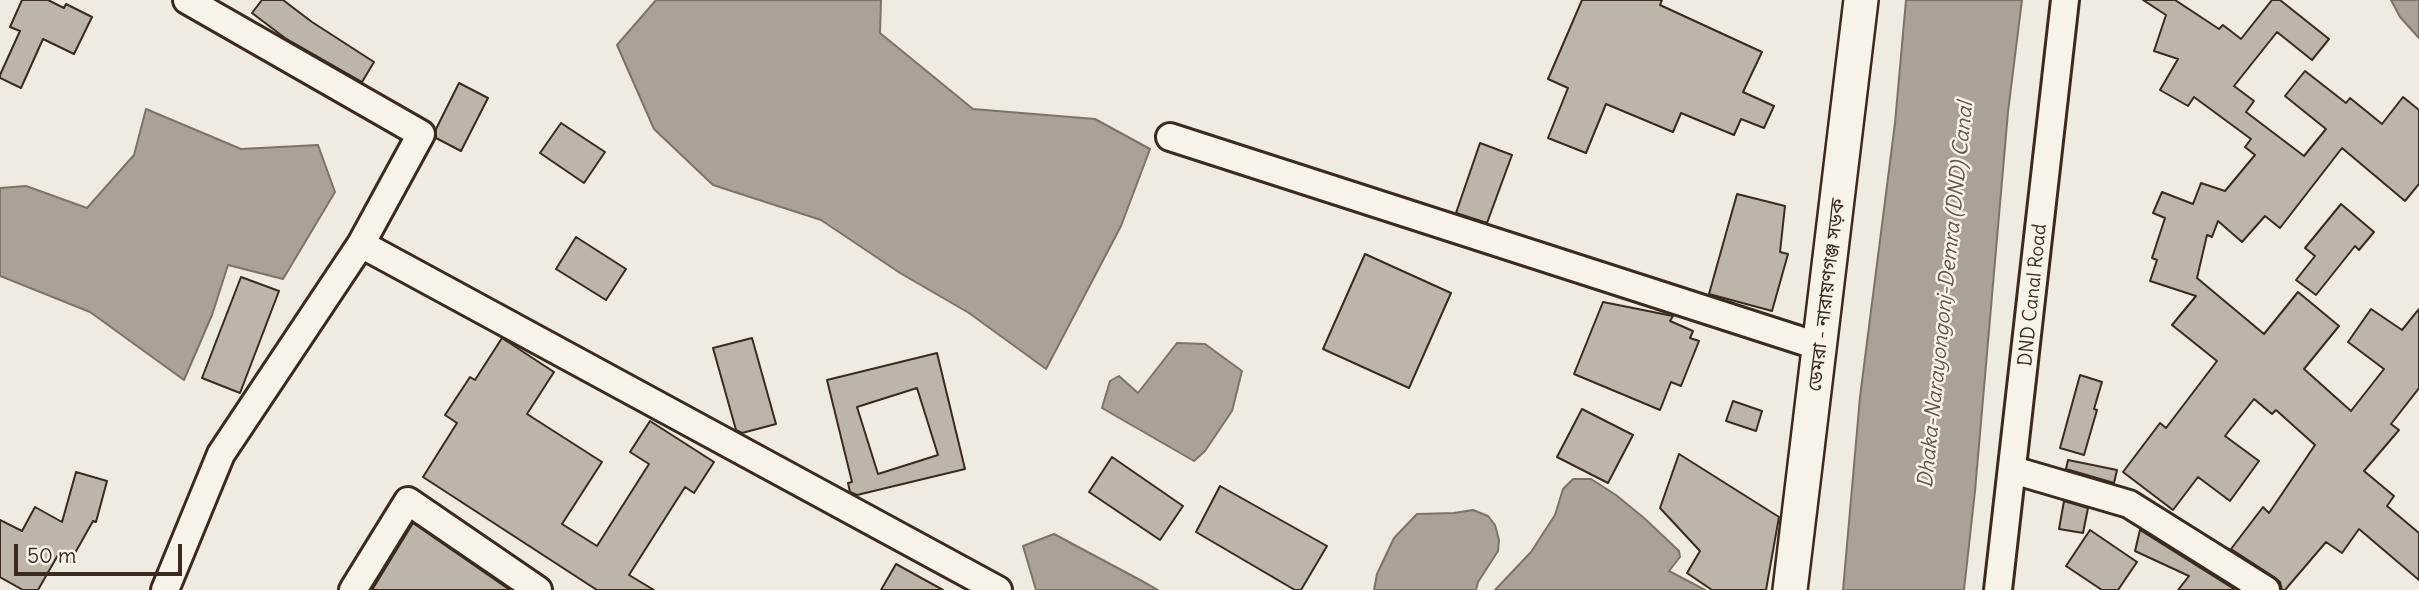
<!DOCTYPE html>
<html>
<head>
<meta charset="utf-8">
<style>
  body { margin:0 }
  #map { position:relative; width:2419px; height:590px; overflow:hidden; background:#efebe0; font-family:Delius,sans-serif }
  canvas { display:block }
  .scale { position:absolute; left:14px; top:544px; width:168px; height:32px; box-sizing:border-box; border:4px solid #3b2a1e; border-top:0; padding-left:9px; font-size:21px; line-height:24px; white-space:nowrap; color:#3b2a1e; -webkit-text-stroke:5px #f7f3e8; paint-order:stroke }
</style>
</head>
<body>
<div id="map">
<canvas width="2419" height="590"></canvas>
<div class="scale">50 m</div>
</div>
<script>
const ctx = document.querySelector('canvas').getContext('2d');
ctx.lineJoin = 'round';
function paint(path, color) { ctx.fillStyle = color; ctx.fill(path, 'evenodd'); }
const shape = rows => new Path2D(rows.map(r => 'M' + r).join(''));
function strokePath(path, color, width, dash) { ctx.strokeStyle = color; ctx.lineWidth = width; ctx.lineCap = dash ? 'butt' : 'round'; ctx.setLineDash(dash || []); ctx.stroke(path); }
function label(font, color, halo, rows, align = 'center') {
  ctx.font = font + ' Delius,"Noto Sans Bengali",sans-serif'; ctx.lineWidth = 5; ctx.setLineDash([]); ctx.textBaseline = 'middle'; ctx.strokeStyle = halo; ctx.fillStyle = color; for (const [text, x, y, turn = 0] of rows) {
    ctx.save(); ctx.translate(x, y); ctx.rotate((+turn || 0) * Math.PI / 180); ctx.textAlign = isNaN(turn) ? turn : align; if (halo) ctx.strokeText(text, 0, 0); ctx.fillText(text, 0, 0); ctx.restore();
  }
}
const water = shape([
  [656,0,881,0,880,33,973,109,1095,119,1150,149,1121,226,1046,369,969,313,900,273,821,220,713,185,654,129,617,45,656,0],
  [1906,0,2022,0,2008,112,1975,491,1964,590,1843,590,1860,397,1895,123,1906,0],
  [2391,0,2419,0,2419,38,2400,17,2391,0],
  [146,109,241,149,318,145,335,192,283,279,228,265,212,315,184,380,90,312,0,276,0,188,26,186,87,208,134,155,146,109],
  [1177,343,1205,344,1242,371,1232,411,1205,451,1194,461,1102,408,1110,381,1119,376,1138,393,1177,343],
  [1573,479,1591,479,1616,495,1644,518,1679,551,1680,557,1669,571,1705,590,1495,590,1531,552,1555,515,1563,489,1573,479],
  [1473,510,1488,516,1495,525,1499,540,1498,551,1478,582,1476,590,1374,590,1377,574,1394,538,1417,514,1454,513,1473,510],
  [1054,534,1142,581,1158,590,1036,590,1023,546,1054,534]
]);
const building = shape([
  [22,0,48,0,64,8,66,4,92,17,74,54,43,39,21,88,0,78,0,75,20,31,10,27,22,0],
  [262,0,283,0,312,22,374,62,362,82,285,38,252,13,262,0],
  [1582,0,1662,0,1660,5,1762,52,1743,92,1774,106,1764,128,1741,119,1734,135,1681,113,1673,132,1606,104,1586,153,1548,138,1568,88,1548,79,1582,0],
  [2143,0,2175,0,2219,29,2223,25,2241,39,2272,0,2280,0,2329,39,2312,60,2277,32,2234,86,2254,101,2246,112,2304,156,2326,129,2285,96,2305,71,2346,103,2350,98,2382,124,2403,97,2419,110,2419,184,2405,201,2342,148,2280,228,2265,216,2242,242,2218,221,2212,237,2207,235,2197,278,2264,334,2298,292,2339,326,2304,369,2351,411,2384,369,2348,342,2371,309,2402,330,2419,309,2419,388,2391,424,2399,430,2364,471,2394,496,2387,506,2419,533,2419,580,2359,529,2342,553,2326,542,2285,590,2282,590,2280,582,2274,577,2231,549,2263,507,2269,513,2315,445,2276,410,2272,414,2254,399,2225,436,2259,461,2230,501,2198,477,2173,510,2123,472,2160,423,2166,428,2217,361,2172,325,2196,296,2150,281,2157,260,2152,258,2165,218,2153,213,2162,192,2193,204,2201,183,2225,191,2255,155,2245,147,2251,139,2194,97,2188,106,2160,90,2178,59,2154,51,2166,15,2143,0],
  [459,83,488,98,461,151,436,138,436,129,459,83],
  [561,123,605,152,584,183,540,153,561,123],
  [1480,143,1512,155,1487,223,1456,213,1480,143],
  [1737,194,1785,206,1780,252,1788,254,1772,311,1709,294,1737,194],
  [2341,204,2374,232,2359,250,2355,246,2316,295,2296,280,2315,256,2305,248,2341,204],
  [576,237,626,269,606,300,556,269,576,237],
  [1365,254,1451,293,1409,388,1323,349,1365,254],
  [241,277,279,291,240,393,202,378,241,277],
  [1603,302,1673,316,1670,321,1693,331,1690,338,1699,341,1681,386,1671,382,1660,410,1574,374,1603,302],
  [502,338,554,372,527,414,602,462,562,524,597,546,649,464,630,452,650,421,714,462,694,493,685,487,629,575,654,590,597,590,423,477,457,423,445,415,470,377,475,380,502,338],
  [752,338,776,424,742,433,736,430,713,348,752,338],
  [937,353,965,469,857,495,850,492,848,483,852,482,827,380,937,353],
  [917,388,938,455,878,474,857,407,917,388],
  [2080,375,2102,382,2094,409,2097,410,2084,455,2060,448,2080,375],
  [1733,401,1762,411,1756,431,1726,421,1733,401],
  [1582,409,1633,435,1608,483,1557,457,1582,409],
  [1679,454,1779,517,1766,590,1712,590,1687,573,1700,551,1660,508,1679,454],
  [1112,457,1183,506,1160,540,1089,492,1112,457],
  [2068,460,2117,470,2114,483,2066,469,2068,460],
  [76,472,107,481,96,522,93,521,70,562,58,555,38,590,23,590,0,577,0,520,22,531,35,507,62,522,76,472],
  [1220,486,1327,546,1301,590,1295,590,1196,532,1220,486],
  [2064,501,2088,508,2083,533,2059,529,2064,501],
  [413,523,510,590,372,590,413,523],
  [2090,530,2137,562,2118,590,2102,590,2066,566,2090,530],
  [2140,530,2234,589,2235,590,2178,590,2189,576,2135,551,2140,530],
  [896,564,943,590,881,590,896,564]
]);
const minor = shape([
  [1170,137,1821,347],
  [361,244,998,590],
  [2013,470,2129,504,2266,590],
  [165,590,221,454,361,244,421,134,187,0],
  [353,590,408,501,538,590],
  [1998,590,2065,0]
]);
const major = shape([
  [1790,590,1861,0]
]);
const streetNames = [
  ["ডেমরা - নারায়ণগঞ্জ সড়ক",1827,295,-83],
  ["DND Canal Road",2033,295,-84]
];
const waterNames = [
  ["Dhaka-Narayongonj-Demra (DND) Canal",1946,295,-84]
];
paint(water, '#aaa296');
strokePath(water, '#7e7266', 2);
paint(building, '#bdb5aa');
strokePath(building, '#3b2a1e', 2);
strokePath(minor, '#3b2a1e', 32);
strokePath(major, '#3b2a1e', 38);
strokePath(minor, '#f7f3e8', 26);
strokePath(major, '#f7f3e8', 33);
label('19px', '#3b2a1e', '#f7f3e8', streetNames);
label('italic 21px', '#625448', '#f7f3e8', waterNames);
</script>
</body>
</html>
